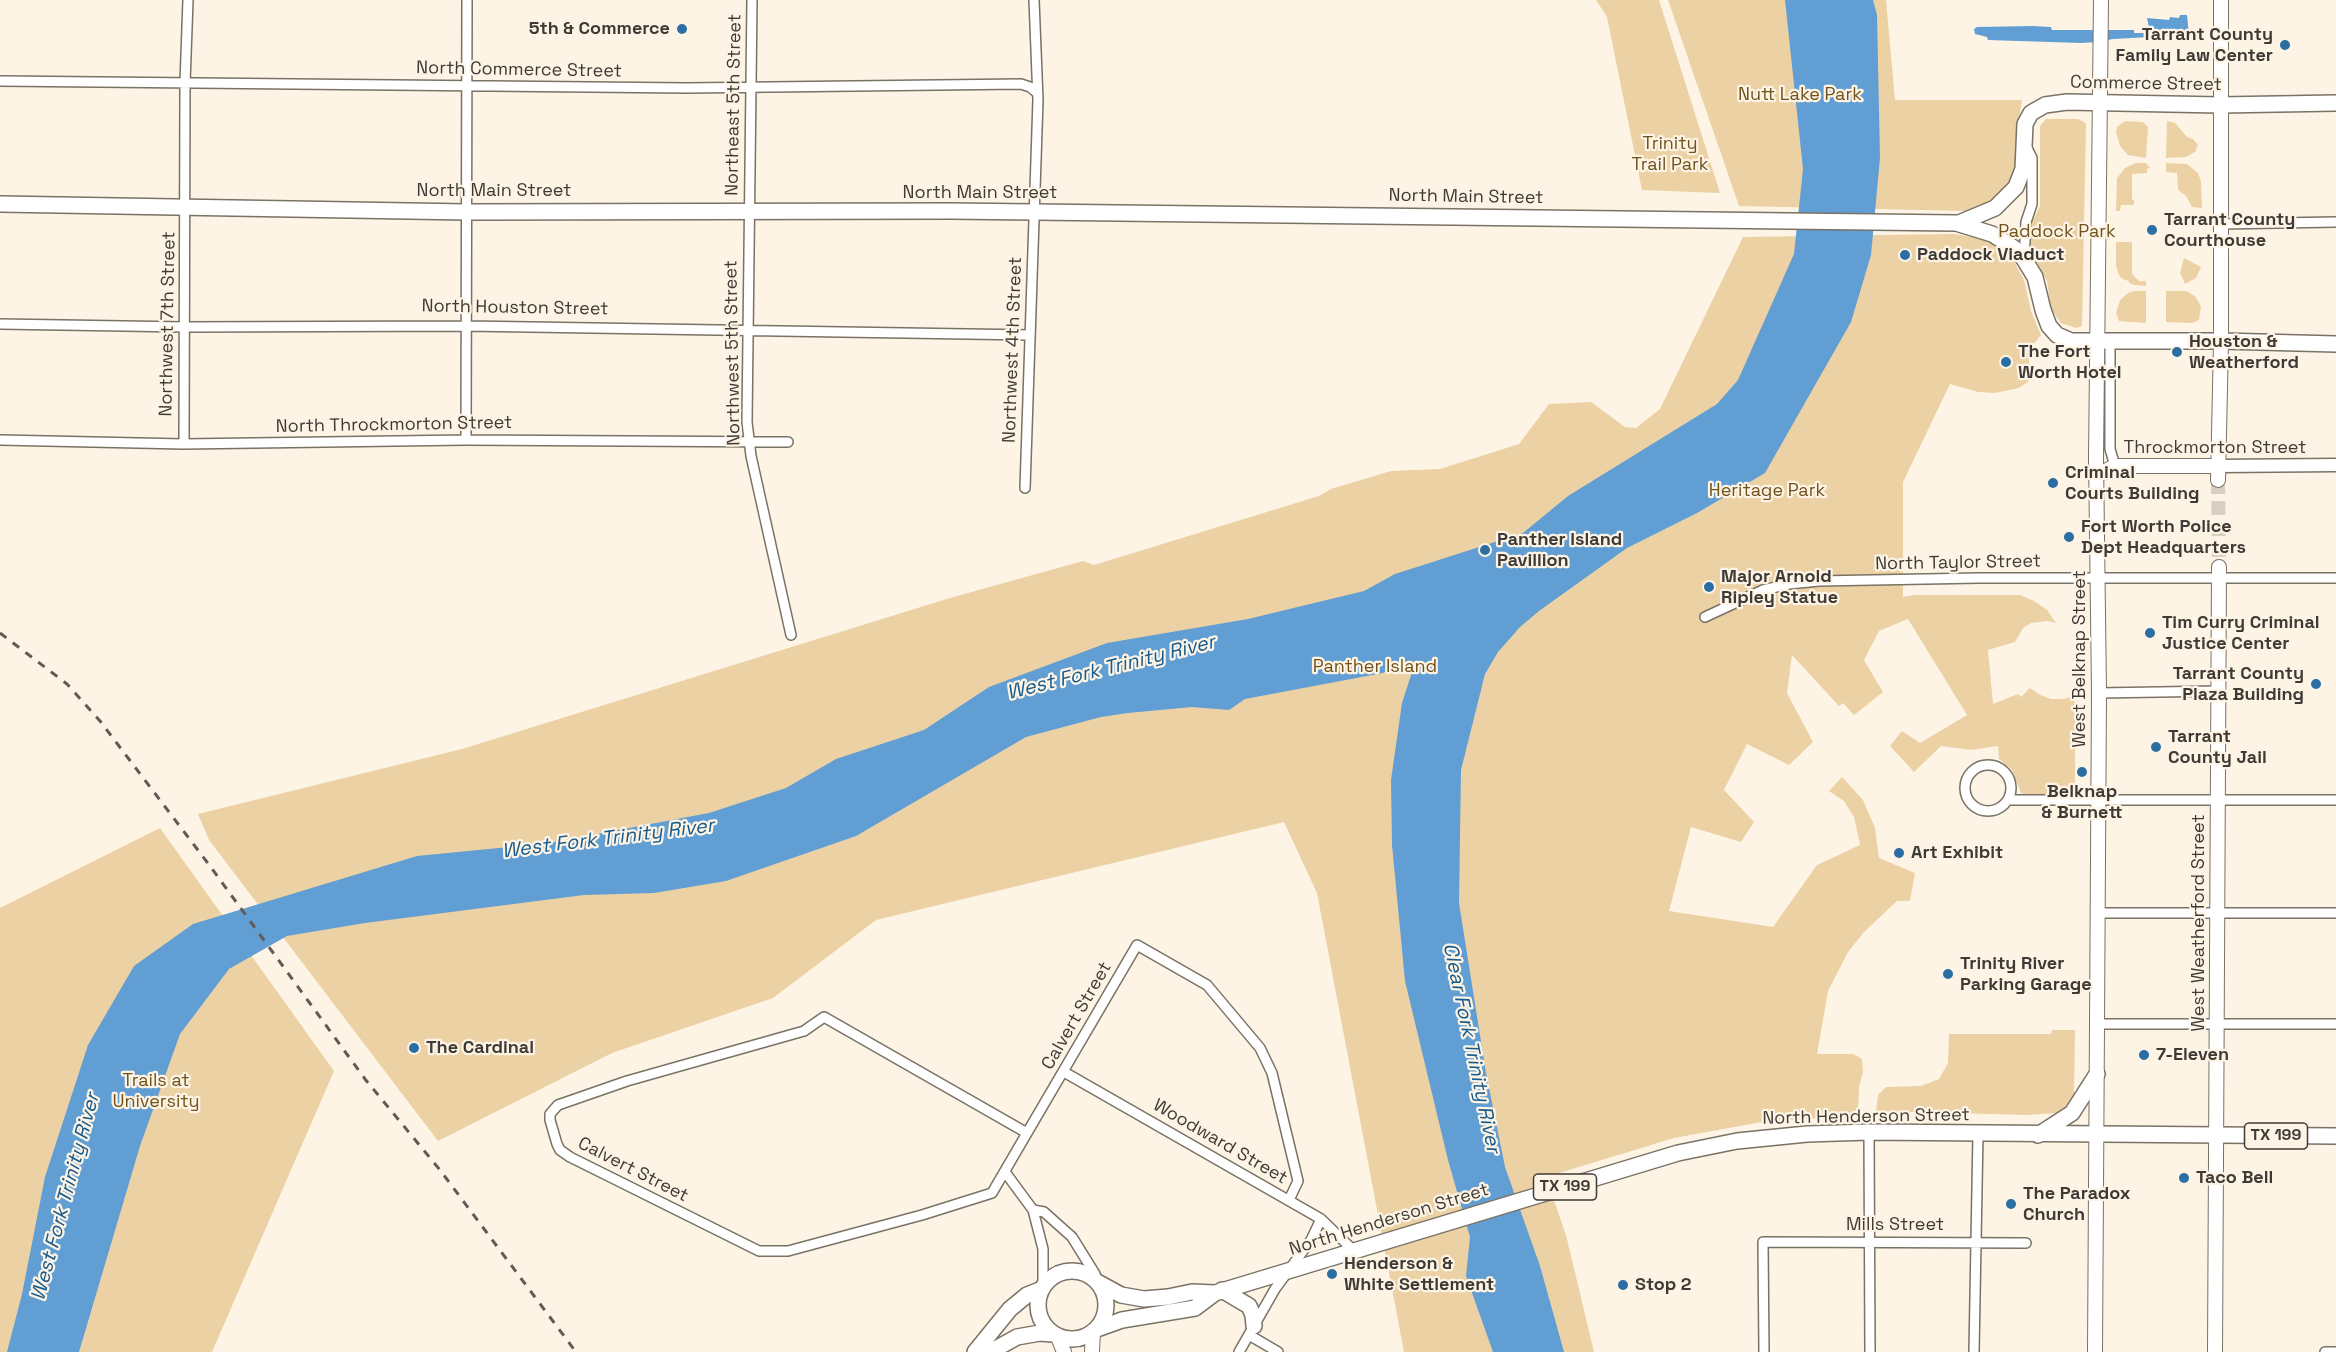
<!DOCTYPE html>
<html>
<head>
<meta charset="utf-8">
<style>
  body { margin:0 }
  canvas { display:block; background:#fdf4e5 }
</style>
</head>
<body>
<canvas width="2336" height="1352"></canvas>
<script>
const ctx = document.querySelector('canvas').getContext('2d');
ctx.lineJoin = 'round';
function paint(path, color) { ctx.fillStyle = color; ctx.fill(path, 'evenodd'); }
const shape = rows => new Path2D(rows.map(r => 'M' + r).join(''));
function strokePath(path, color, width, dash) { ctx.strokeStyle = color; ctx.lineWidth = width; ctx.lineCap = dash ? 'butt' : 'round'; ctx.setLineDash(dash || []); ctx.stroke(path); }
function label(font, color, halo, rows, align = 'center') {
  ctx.font = font + ' "Space Grotesk",sans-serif'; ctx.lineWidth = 4.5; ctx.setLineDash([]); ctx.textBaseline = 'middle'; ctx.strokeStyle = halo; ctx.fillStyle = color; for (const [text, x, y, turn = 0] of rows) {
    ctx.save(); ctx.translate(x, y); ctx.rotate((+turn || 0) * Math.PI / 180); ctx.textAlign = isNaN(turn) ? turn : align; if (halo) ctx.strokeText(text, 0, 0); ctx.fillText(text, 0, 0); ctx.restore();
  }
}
const green = shape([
  [1596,0,1659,0,1720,193,1642,190,1607,17],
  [1668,0,1886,0,1895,100,2022,100,2017,132,2016,170,2012,181,1990,204,1966,211,1739,206],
  [2046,119,2078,119,2086,123,2082,326,2076,328,2061,323,2051,309,2047,281,2030,249,2031,224,2040,206,2040,126],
  [2125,121,2143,122,2148,127,2146,158,2128,155,2120,146,2116,132,2117,127],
  [2167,121,2175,123,2187,137,2193,139,2198,145,2195,152,2186,157,2166,158],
  [2136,163,2146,163,2150,168,2147,169,2147,173,2132,174,2132,199,2134,200,2134,205,2121,205,2120,211,2116,211,2117,178,2125,168],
  [2166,163,2187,164,2198,173,2201,181,2202,208,2192,207,2186,196,2178,190,2177,173,2166,172],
  [1955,234,1986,240,2013,260,2024,280,2031,311,2041,335,2029,350,2029,381,2019,388,1995,393,1978,392,1950,384,1903,482,1903,597,1914,595,2020,595,2034,601,2047,610,2056,623,2047,621,2031,623,2023,628,2015,642,1988,650,1993,704,2018,694,2021,697,2030,688,2040,695,2051,699,2064,699,2075,695,2075,795,2026,795,2021,793,2012,770,1999,759,1998,746,1971,750,1941,746,1914,772,1890,746,1902,731,1920,743,1967,715,1908,619,1879,631,1864,660,1883,692,1854,715,1843,703,1839,706,1792,655,1787,693,1813,742,1789,765,1747,744,1724,790,1754,822,1741,842,1691,827,1669,911,1773,927,1817,865,1860,845,1854,817,1844,801,1829,791,1842,777,1863,800,1875,828,1879,858,1915,873,1910,901,1897,901,1864,932,1848,952,1828,991,1817,1054,1853,1054,1862,1059,1863,1072,1859,1087,1858,1113,1842,1117,1767,1121,1674,1138,1546,1177,1566,1235,1594,1352,1404,1352,1317,893,1284,822,876,920,773,998,612,1053,438,1141,209,840,198,814,462,749,950,598,1083,561,1094,565,1319,496,1331,489,1391,471,1440,469,1519,444,1549,404,1591,402,1625,427,1636,428,1660,409,1743,237],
  [2116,242,2132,242,2132,274,2139,281,2146,281,2146,286,2134,285,2129,283,2129,281,2122,279,2119,275,2116,266],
  [2184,258,2201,267,2196,278,2185,284,2180,273],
  [2134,291,2146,291,2146,323,2119,321,2116,313,2120,300,2128,293],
  [2166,291,2186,291,2195,296,2201,306,2199,320,2192,323,2166,322],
  [160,828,334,1071,212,1352,0,1352,0,908],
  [2052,1030,2075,1030,2074,1096,2065,1109,2057,1113,2027,1115,1876,1111,1878,1095,1886,1087,1921,1086,1939,1079,1948,1063,1949,1034,2051,1034]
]);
const water = shape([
  [1785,0,1873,0,1877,15,1880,158,1871,255,1851,322,1765,473,1697,513,1627,548,1539,611,1520,627,1498,652,1485,674,1461,770,1459,903,1486,1073,1505,1167,1540,1266,1564,1352,1493,1352,1466,1276,1470,1237,1448,1160,1405,981,1392,845,1391,780,1402,703,1412,672,1395,666,1383,673,1245,699,1229,710,1192,707,1128,713,1101,717,1026,737,856,836,726,881,654,893,584,895,365,923,287,936,229,969,180,1034,140,1146,79,1352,7,1352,22,1294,45,1177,88,1045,134,966,193,924,417,856,550,843,709,813,786,788,836,759,924,730,989,687,1107,643,1248,619,1364,591,1395,574,1523,533,1568,496,1717,404,1738,380,1794,254,1803,169],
  [2180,15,2187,15,2189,35,2113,39,2098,42,2081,43,1988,40,1987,37,1975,34,1974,29,1977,27,2033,26,2051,27,2052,30,2134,30,2134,33,2150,33,2147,18,2169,20,2170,17,2179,18]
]);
const secondaryTunnel = shape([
  [2218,480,2219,567]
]);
const minor = shape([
  [752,0,747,422,751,456,791,635],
  [0,81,687,88,1021,84,1030,87,1036,92],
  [2219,224,2336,222],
  [2024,259,2026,222,2032,204,2032,158,2026,146],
  [0,324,185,327,467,326,1030,335],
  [2110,341,2110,449,2115,466],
  [0,440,184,444,466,440,788,442],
  [466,440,467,0],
  [184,444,185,83,188,0],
  [1025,488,1038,100,1034,0],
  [1705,617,1763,590,1789,584,1819,581,1979,578,2336,578],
  [2099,693,2219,691],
  '1965 788a23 23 0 1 1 46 0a23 23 0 1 1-46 0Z',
  [2008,800,2336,800],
  [2098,913,2336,913],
  [824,1017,1027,1133,992,1193,922,1215,788,1251,759,1251,570,1157,560,1150,557,1144,550,1120,550,1114,558,1105,627,1081,804,1031,824,1017],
  [2097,1024,2336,1024],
  [1064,1072,1321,1219,1353,1250],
  [1869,1132,1870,1352],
  [1027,1133,1137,945,1207,985,1260,1048,1272,1073,1298,1181,1289,1200],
  [1005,1172,1033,1210,1043,1249,1043,1286],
  [1033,1210,1044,1212,1072,1237,1095,1274,1095,1280],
  [1249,1335,1278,1352],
  [1239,1352,1275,1289,1311,1240,1321,1219],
  [1764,1352,1763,1242,2026,1243],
  [1974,1352,1978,1133],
  [2325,1352,2336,1352]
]);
const tertiary = shape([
  [2218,466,2336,465]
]);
const secondary = shape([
  [2096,476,2115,466,2218,466],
  [2218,480,2221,341,2221,0],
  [1058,1337,1064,1352],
  [1092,1352,1093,1331],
  [2095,1352,2099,693,2096,457,2101,0],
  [2215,1352,2219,567]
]);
const primary = shape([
  [0,204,467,212,950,211,1956,223,1992,234,2014,248,2024,259,2035,277,2043,310,2049,326,2057,335,2071,341,2221,341,2336,344],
  [1959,223,1995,208,2016,187,2023,169,2025,124,2031,113,2045,105,2067,102,2220,105,2336,103],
  [2038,1135,2072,1113,2097,1074],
  '1038 1305a34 34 0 1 1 68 0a34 34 0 1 1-68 0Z',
  [1099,1283,1121,1295,1144,1299,1168,1297,1192,1292,1215,1293,1678,1153,1737,1141,1807,1134,1869,1132,2336,1136],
  [1222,1290,1249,1306,1253,1315,1254,1326],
  [1097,1329,1122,1320,1195,1308,1215,1293],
  [975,1352,1010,1309,1027,1295,1042,1289],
  [990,1352,1017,1337,1040,1333,1053,1334]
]);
const rail = shape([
  [0,633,67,684,100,721,210,866,365,1079,440,1170,576,1352]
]);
const markers = [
  [682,29,6,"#2b6ea3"],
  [2285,45,6,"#2b6ea3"],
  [2152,230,6,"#2b6ea3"],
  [1905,255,6,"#2b6ea3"],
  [2177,352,6,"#2b6ea3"],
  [2006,362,6,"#2b6ea3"],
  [2053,483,6,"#2b6ea3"],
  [2069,537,6,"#2b6ea3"],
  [1485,550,6,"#2b6ea3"],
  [1709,587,6,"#2b6ea3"],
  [2150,633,6,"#2b6ea3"],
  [2316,684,6,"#2b6ea3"],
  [2156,747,6,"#2b6ea3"],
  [2082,772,6,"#2b6ea3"],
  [1899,853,6,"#2b6ea3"],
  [1948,974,6,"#2b6ea3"],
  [414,1048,6,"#2b6ea3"],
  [2144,1055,6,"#2b6ea3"],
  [2184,1178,6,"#2b6ea3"],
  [2011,1204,6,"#2b6ea3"],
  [1332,1274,6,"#2b6ea3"],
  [1623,1285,6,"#2b6ea3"]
];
const shields = [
  [2276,1136,63],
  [1565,1187,63]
];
const shieldNames = [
  ["TX 199",2276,1136],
  ["TX 199",1565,1187]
];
const poiNames = [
  ["5th & Commerce",670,29,"right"],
  ["Tarrant County",2273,35,"right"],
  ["Family Law Center",2273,56,"right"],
  ["Tarrant County",2164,220],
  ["Courthouse",2164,241],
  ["Paddock Viaduct",1917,255],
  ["Houston &",2189,342],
  ["Weatherford",2189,363],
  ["The Fort",2018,352],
  ["Worth Hotel",2018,373],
  ["Criminal",2065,473],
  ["Courts Building",2065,494],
  ["Fort Worth Police",2081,527],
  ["Dept Headquarters",2081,548],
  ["Panther Island",1497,540],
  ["Pavillion",1497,561],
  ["Major Arnold",1721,577],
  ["Ripley Statue",1721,598],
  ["Tim Curry Criminal",2162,623],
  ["Justice Center",2162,644],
  ["Tarrant County",2304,674,"right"],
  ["Plaza Building",2304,695,"right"],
  ["Tarrant",2168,737],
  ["County Jail",2168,758],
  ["Belknap",2082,792,"center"],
  ["& Burnett",2082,813,"center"],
  ["Art Exhibit",1911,853],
  ["Trinity River",1960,964],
  ["Parking Garage",1960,985],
  ["The Cardinal",426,1048],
  ["7-Eleven",2156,1055],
  ["Taco Bell",2196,1178],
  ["The Paradox",2023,1194],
  ["Church",2023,1215],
  ["Henderson &",1344,1264],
  ["White Settlement",1344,1285],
  ["Stop 2",1635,1285]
];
const streetNames = [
  ["North Commerce Street",519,70,1],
  ["Commerce Street",2146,84,1],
  ["Northeast 5th Street",734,105,-89],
  ["North Main Street",494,191],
  ["North Main Street",980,193],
  ["North Main Street",1466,197,1],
  ["North Houston Street",515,308,1],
  ["Northwest 7th Street",168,324,-89],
  ["Northwest 4th Street",1013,350,-88],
  ["Northwest 5th Street",733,353,-91],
  ["North Throckmorton Street",394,425,-1],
  ["Throckmorton Street",2215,448],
  ["North Taylor Street",1958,563,-1],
  ["West Belknap Street",2080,659,-90],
  ["West Weatherford Street",2199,923,-90],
  ["Calvert Street",1077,1016,-60],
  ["North Henderson Street",1866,1117,-1],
  ["Woodward Street",1220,1142,30],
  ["Calvert Street",633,1170,27],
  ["North Henderson Street",1389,1220,-17],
  ["Mills Street",1895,1225]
];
const parkNames = [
  ["Nutt Lake Park",1800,95],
  ["Trinity",1670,144],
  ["Trail Park",1670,165],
  ["Paddock Park",2057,232],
  ["Heritage Park",1767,491],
  ["Panther Island",1375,667],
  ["Trails at",156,1081],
  ["University",156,1102]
];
const waterNames = [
  ["West Fork Trinity River",1111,668,-14],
  ["West Fork Trinity River",608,839,-7],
  ["Clear Fork Trinity River",1471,1048,78],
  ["West Fork Trinity River",66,1197,-75]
];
paint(green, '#ecd1a4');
paint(water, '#609ed4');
strokePath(secondaryTunnel, '#d7cfc2', 14, [14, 7]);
strokePath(minor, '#797265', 12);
strokePath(tertiary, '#797265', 15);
strokePath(secondary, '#797265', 16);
strokePath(primary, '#797265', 18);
strokePath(minor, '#fff', 9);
strokePath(tertiary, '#fff', 12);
strokePath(secondary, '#fff', 14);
strokePath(primary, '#fff', 15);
strokePath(rail, '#605b55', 3, [8, 8]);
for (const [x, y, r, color] of markers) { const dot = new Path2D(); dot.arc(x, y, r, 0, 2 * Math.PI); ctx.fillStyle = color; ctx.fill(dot); strokePath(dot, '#fdf4e5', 2); }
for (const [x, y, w] of shields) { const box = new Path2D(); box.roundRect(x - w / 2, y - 13, w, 26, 4.5); ctx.fillStyle = '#fdf4e5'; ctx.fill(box); strokePath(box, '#3e3a35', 1.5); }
label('bold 16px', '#3e3a35', null, shieldNames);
label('bold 18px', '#3e3a35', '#fdf4e5', poiNames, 'left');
label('18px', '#3e3a35', '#fdf4e5', streetNames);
label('18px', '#6f521c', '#fdf4e5', parkNames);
label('italic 20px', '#155b8e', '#fdf4e5', waterNames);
</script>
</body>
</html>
